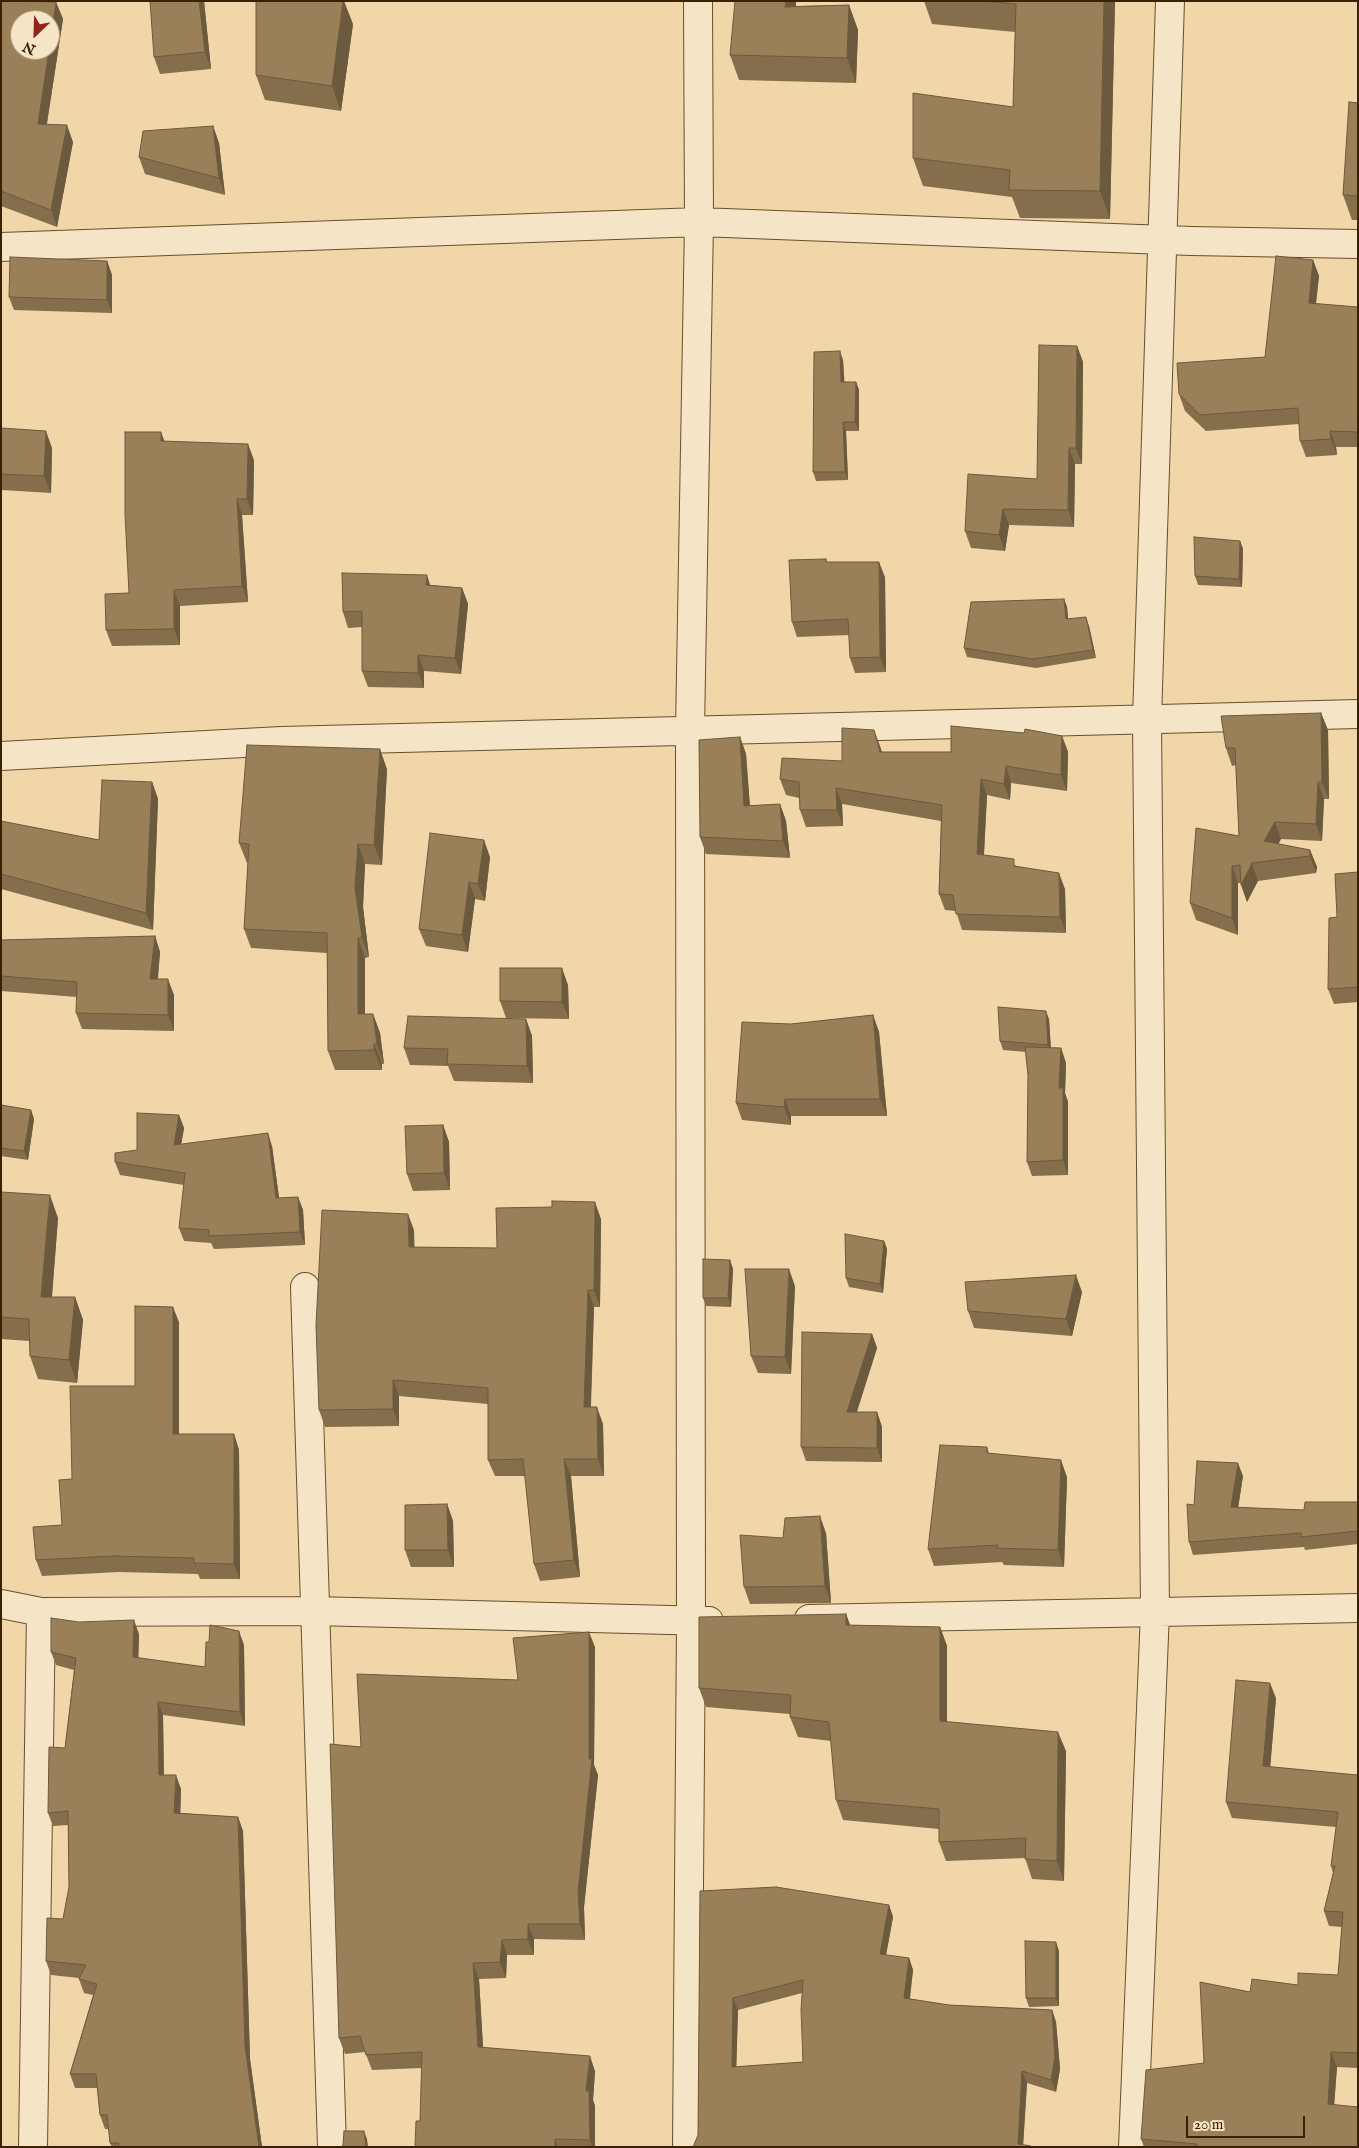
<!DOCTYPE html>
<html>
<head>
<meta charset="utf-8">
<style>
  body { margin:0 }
  #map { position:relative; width:1359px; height:2148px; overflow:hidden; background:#f1d6a9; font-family:"IM FELL English",serif }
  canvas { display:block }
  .frame { position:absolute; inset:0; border:2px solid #3a2200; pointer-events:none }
  .north { position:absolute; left:10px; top:10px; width:50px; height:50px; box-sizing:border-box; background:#f6e4c7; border:1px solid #ab9677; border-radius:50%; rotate:204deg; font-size:14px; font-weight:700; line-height:20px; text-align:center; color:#3a2200 }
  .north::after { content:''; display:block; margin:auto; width:18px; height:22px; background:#8f2418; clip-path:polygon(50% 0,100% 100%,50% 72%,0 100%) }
  .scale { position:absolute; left:1186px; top:2116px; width:119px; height:22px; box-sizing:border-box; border:2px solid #3a2200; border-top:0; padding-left:6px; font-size:15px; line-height:18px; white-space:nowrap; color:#3a2200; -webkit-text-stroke:4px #f6e4c7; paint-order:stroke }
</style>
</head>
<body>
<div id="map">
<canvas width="1359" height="2148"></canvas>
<div class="frame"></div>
<div class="north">N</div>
<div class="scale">20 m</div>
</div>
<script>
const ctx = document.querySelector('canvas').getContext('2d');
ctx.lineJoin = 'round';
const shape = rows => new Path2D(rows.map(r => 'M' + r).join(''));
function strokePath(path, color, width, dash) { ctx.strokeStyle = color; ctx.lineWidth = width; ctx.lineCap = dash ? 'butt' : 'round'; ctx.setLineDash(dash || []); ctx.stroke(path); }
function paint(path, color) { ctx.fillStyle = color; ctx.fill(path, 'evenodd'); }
const minor = shape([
  [1,247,699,222,1191,241,1358,244],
  [1,756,281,741,1358,714],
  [305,1287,332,2147],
  [1,1604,41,1612,314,1611,709,1621],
  [809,1619,1358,1608],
  [33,2147,41,1612],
  [687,2147,691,1621,690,730,699,222,698,1],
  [1133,2147,1155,1612,1147,719,1170,1]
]);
const wall = shape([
  [1,1,56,2,63,19,47,124,73,142,57,227,1,206],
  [204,1,211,69,160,74,154,57],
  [796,1,796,6,849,5,858,30,856,83,739,80,730,55],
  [924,1,1115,1,1110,219,1020,218,1012,197,923,186,913,158,1013,107,1015,32,932,24],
  [353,24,341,111,265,100,256,75],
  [1358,103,1358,220,1352,220,1343,195],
  [213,126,219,143,225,195,145,174,139,157],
  [1313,260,1319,276,1316,304,1358,307,1358,447,1336,447,1337,455,1306,457,1300,441,1299,424,1206,431,1185,411,1179,394,1265,357],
  [107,261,112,275,112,313,14,310,9,297],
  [1077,346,1083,362,1082,464,1075,464,1074,527,1009,525,1005,551,971,548,965,531,1037,479],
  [843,360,844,382,856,382,859,390,859,431,846,431,848,480,816,481,813,472],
  [1,428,52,448,51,493,2,490],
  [165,442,254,460,253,515,242,515,248,602,180,606,180,645,112,646,106,630,129,593],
  [1240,541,1243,549,1242,587,1198,585,1195,576],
  [826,559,827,562,885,577,886,672,855,673,850,658,849,635,797,637,792,622],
  [430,585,462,588,468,604,461,674,424,671,424,688,368,687,362,671,362,627,348,628,343,612],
  [1064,599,1067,607,1068,619,1089,626,1096,658,1036,668,967,657,964,648],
  [1321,713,1328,730,1329,799,1324,799,1322,841,1281,839,1278,844,1310,850,1317,867,1316,873,1258,881,1247,902,1241,883,1238,883,1238,935,1196,920,1190,903,1239,836,1236,765,1232,766,1226,748],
  [1062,736,1068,752,1067,791,1011,783,1010,800,987,795,984,855,1017,866,1065,889,1066,933,962,930,956,911,945,910,939,894,941,821,842,804,843,826,806,827,800,810,799,798,786,795,780,779,842,761,880,746,882,752,951,752],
  [740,737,746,754,750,806,780,804,786,821,790,858,706,854,700,837],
  [387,769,382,865,365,864,363,907,369,957,365,958,365,1014,373,1014,380,1033,384,1064,382,1064,382,1070,335,1070,328,1051,327,953,251,948,244,929,248,863,247,863,239,843],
  [152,782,158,799,153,930,1,889,1,821,99,840],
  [490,857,485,901,475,899,468,952,426,946,419,929],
  [1358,872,1358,1002,1334,1004,1328,989,1337,917],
  [155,936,160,952,158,979,174,995,174,1031,82,1029,76,1013,77,997,1,991,1,940],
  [568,985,569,1019,506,1018,500,1001],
  [873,1015,879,1032,887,1116,791,1116,791,1125,742,1120,736,1103,791,1024],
  [526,1019,532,1036,533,1083,454,1081,448,1066,410,1065,404,1048],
  [1049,1019,1051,1048,1061,1048,1066,1063,1065,1093,1068,1102,1068,1175,1032,1176,1027,1162,1028,1075,1026,1052,1003,1050,1000,1041],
  [1,1105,31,1110,34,1119,28,1160,1,1156],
  [179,1115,184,1128,181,1144,272,1146,279,1198,298,1197,303,1210,305,1245,214,1249,211,1243,184,1241,179,1228,184,1185,120,1175,115,1162,137,1150],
  [443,1125,449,1142,450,1190,413,1191,407,1174],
  [1,1192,58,1218,52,1297,75,1297,83,1320,77,1383,38,1379,30,1356,29,1341,1,1339],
  [601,1219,600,1307,594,1307,591,1407,603,1424,604,1476,571,1476,580,1577,540,1581,534,1564,525,1476,495,1476,488,1460,488,1404,399,1396,399,1426,325,1427,319,1410,414,1230,414,1247,497,1248],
  [884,1241,887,1249,883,1293,849,1287,846,1278],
  [730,1260,733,1269,731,1307,706,1306,703,1298],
  [795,1286,791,1374,758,1373,751,1356],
  [1082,1292,1072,1336,974,1328,968,1311],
  [179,1322,179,1434,234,1434,239,1450,240,1579,200,1579,198,1574,119,1572,42,1576,36,1560,62,1525,72,1479,135,1386],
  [872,1334,877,1348,857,1412,877,1412,882,1427,882,1462,806,1461,801,1447],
  [987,1447,989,1454,1067,1477,1064,1567,1004,1565,1002,1562,934,1566,928,1549],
  [1243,1476,1238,1508,1304,1510,1358,1502,1358,1544,1305,1550,1304,1547,1193,1555,1189,1542,1194,1505],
  [447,1504,453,1521,454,1567,411,1567,405,1550],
  [826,1533,831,1603,750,1604,744,1587,783,1538],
  [846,1614,850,1625,940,1627,947,1646,947,1722,1066,1751,1064,1881,1032,1879,1025,1858,946,1861,939,1842,939,1829,843,1820,836,1800,831,1741,798,1737,790,1717,790,1714,706,1707,699,1688],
  [139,1634,138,1658,205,1667,244,1645,245,1726,163,1715,164,1775,181,1789,180,1813,238,1817,243,1831,250,2059,262,2147,112,2147,110,2143,109,2129,105,2129,100,2115,97,2088,75,2088,70,2074,93,1995,84,1993,79,1979,79,1978,51,1975,46,1961,63,1919,69,1887,68,1825,53,1826,48,1813,65,1748,74,1670,56,1665,51,1652],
  [595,1647,594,1765,598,1775,584,1907,585,1940,534,1939,534,1955,507,1955,506,1978,479,1979,483,2048,595,2071,593,2100,595,2106,595,2147,415,2147,420,2121,422,2068,372,2070,365,2052,345,2054,339,2038,361,1747],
  [1276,1698,1270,1767,1357,1775,1358,1772,1358,2068,1337,2067,1334,2105,1358,2147,1144,2147,1141,2139,1204,2063,1250,1992,1298,1985,1338,1975,1342,1927,1329,1926,1324,1911,1333,1873,1331,1866,1336,1827,1232,1818,1226,1802],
  [700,1891,889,1905,893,1917,886,1955,909,1958,913,1970,910,1999,949,2005,1052,2010,1056,2022,1060,2069,1056,2092,1027,2083,1023,2145,698,2135],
  [802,1993,803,2062,736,2067,738,2010],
  [1059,1951,1059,2006,1029,2007,1026,1998]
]);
const shadedWall = shape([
  [199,1,204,1,211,69,205,52],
  [343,1,344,1,353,24,341,111,332,86],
  [786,1,796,1,794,31,785,7],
  [1104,1,1115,1,1110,219,1100,191],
  [56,2,63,19,44,141,38,124,49,50,50,50,50,45],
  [849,5,858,30,856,83,847,58],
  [67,125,73,142,57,227,51,210],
  [213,126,219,143,225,195,219,178],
  [1313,260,1319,276,1314,319,1309,303],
  [107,261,112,275,112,313,107,300],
  [1077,346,1083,362,1082,464,1076,448],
  [840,351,843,360,845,390,841,382],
  [856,382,859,390,859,431,855,422],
  [843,422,846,431,848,480,845,472],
  [46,431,52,448,51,493,44,476],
  [1330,431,1336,447,1337,455,1331,439],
  [161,432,167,448,161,441],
  [248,444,254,460,253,515,247,499],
  [1069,448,1075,464,1074,527,1068,510],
  [237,499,242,515,248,602,242,586],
  [1003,509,1009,525,1005,551,999,535],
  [1240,541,1243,549,1242,587,1239,579],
  [879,562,885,577,886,672,880,657],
  [427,575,432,591,426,585],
  [462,588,468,604,461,674,455,658],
  [174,590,180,606,180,645,174,629],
  [1064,599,1067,607,1069,628,1066,619],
  [1086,617,1089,626,1096,658,1093,650],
  [418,655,424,671,424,688,418,673],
  [1321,713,1328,730,1329,799,1322,782],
  [874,730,880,746,886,769,880,752],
  [1062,736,1068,752,1067,791,1061,775],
  [740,737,746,754,751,823,744,806],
  [380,749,387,769,382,865,374,845],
  [1006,766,1011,783,1010,800,1004,784],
  [981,779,987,795,983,870,977,854],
  [152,782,158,799,153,930,146,913],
  [1318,782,1324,799,1322,841,1316,824],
  [836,788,842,804,843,826,837,810],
  [780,804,786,821,790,858,783,841],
  [1275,822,1281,839,1271,858,1264,841],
  [484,840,490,857,485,901,478,884],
  [358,844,365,864,363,907,369,957,362,937,355,888],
  [1310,850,1317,867,1316,873,1310,856],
  [1252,863,1258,881,1247,902,1241,885],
  [1232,866,1238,883,1238,935,1232,918],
  [1059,873,1065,889,1066,933,1060,917],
  [469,882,475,899,468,952,462,935],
  [155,936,160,952,156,995,150,979],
  [358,938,365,958,365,1033,358,1014],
  [562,968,568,985,569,1019,562,1002],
  [168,979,174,995,174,1031,168,1015],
  [1046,1011,1049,1019,1051,1054,1048,1045],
  [373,1014,380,1033,384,1064,377,1044],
  [873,1015,879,1032,887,1116,880,1099],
  [526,1019,532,1036,533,1083,527,1066],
  [374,1044,382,1064,382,1070,374,1050],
  [1061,1048,1066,1063,1065,1093,1068,1102,1068,1175,1063,1160,1059,1088],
  [785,1099,791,1116,791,1125,784,1107],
  [31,1110,34,1119,28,1160,24,1151],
  [179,1115,184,1128,179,1158,174,1145],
  [443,1125,449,1142,450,1190,444,1173],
  [268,1133,272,1146,281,1212,276,1198],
  [50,1195,58,1218,50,1320,41,1297],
  [298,1197,303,1210,305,1245,300,1232],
  [595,1202,601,1219,600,1307,594,1290],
  [408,1214,414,1230,415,1264,409,1247],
  [884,1241,887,1249,883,1293,880,1284],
  [730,1260,733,1269,731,1307,728,1298],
  [789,1269,795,1286,791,1374,785,1357],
  [1076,1275,1082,1292,1072,1336,1066,1319],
  [588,1290,594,1307,590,1424,584,1407],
  [75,1297,83,1320,77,1383,69,1360],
  [173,1307,179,1322,179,1450,173,1434],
  [872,1334,877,1348,852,1426,847,1412],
  [393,1380,399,1396,399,1426,393,1409],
  [597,1407,603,1424,604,1476,598,1459],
  [877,1412,882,1427,882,1462,877,1448],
  [234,1434,239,1450,240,1579,234,1564],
  [564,1459,571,1476,580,1577,574,1560],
  [1061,1460,1067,1477,1064,1567,1058,1550],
  [1238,1463,1243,1476,1236,1521,1231,1507],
  [447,1504,453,1521,454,1567,448,1550],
  [820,1516,826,1533,831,1603,825,1586],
  [846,1614,853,1633,846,1625],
  [134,1620,139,1634,138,1671,133,1657],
  [940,1627,947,1646,947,1741,940,1721],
  [239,1631,244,1645,245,1726,240,1712],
  [589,1632,595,1647,594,1765,598,1775,584,1907,585,1940,580,1924,578,1892,589,1759],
  [1270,1683,1276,1698,1269,1782,1263,1766],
  [158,1702,163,1715,164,1789,159,1775],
  [1058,1732,1066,1751,1064,1881,1057,1861],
  [176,1775,181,1789,180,1827,174,1813],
  [238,1817,243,1831,250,2059,262,2147,259,2147,245,2046],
  [889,1905,893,1917,884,1966,880,1954],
  [528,1924,534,1939,534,1955,528,1939],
  [502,1940,507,1955,506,1978,500,1962],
  [1056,1942,1059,1951,1059,2006,1056,1998],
  [909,1958,913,1970,908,2010,904,1998],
  [473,1963,479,1979,484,2063,478,2047],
  [733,1998,738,2010,736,2079,732,2067],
  [1052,2010,1056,2022,1060,2069,1056,2092,1051,2080],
  [1331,2052,1337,2067,1333,2120,1328,2104],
  [590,2056,595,2071,593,2100,595,2106,595,2147,592,2147,590,2140,586,2091],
  [1022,2071,1027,2083,1023,2147,1018,2144],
  [364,2131,367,2139,368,2147,366,2147],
  [555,2139,558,2147,555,2147]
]);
const building = shape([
  [1,1,56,2,50,45,50,20,20,20,20,50,49,50,38,124,67,125,51,210,1,191,1,1],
  [150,1,199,1,205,52,154,57,150,1],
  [256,1,343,1,332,86,256,75,256,1],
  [735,1,786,1,785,7,849,5,847,58,730,55,735,1],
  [982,1,1104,1,1100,191,1009,190,1010,170,913,158,913,93,1013,107,1016,4,982,1],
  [1349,102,1358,103,1358,196,1343,195,1349,102],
  [213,126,219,178,139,157,143,131,213,126],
  [1276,256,1313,260,1309,303,1358,307,1358,432,1330,431,1331,439,1300,441,1298,408,1200,415,1179,394,1177,363,1265,357,1276,256],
  [10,257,107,261,107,300,9,297,10,257],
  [1039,345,1077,346,1076,448,1069,448,1068,510,1003,509,999,535,965,531,968,474,1037,479,1039,345],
  [840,351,841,382,856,382,855,422,843,422,845,472,813,472,814,352,840,351],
  [1,428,46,431,44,476,1,474,1,428],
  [125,432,161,432,161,441,248,444,247,499,237,499,242,586,174,590,174,629,106,630,105,594,129,593,125,514,125,432],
  [1194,537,1240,541,1239,579,1195,576,1194,537],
  [826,559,826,562,879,562,880,657,850,658,848,619,792,622,789,560,826,559],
  [342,573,427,575,426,585,462,588,455,658,418,655,418,673,362,671,362,611,343,612,342,573],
  [1064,599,1066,619,1086,617,1093,650,1033,659,964,648,971,602,1064,599],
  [1321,713,1322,782,1318,782,1316,824,1275,822,1264,841,1310,850,1310,856,1252,863,1241,885,1240,865,1232,866,1232,918,1190,903,1196,828,1239,836,1235,748,1226,748,1221,716,1321,713],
  [951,726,1024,733,1025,729,1062,736,1061,775,1006,766,1004,784,981,779,977,854,1014,859,1014,866,1059,873,1060,917,956,914,953,895,939,894,942,805,836,788,837,810,800,810,799,782,780,779,782,758,842,761,842,728,874,730,880,752,951,752,951,726],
  [740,737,744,806,780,804,783,841,700,837,699,740,740,737],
  [247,745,380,749,374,845,358,844,355,888,362,937,358,938,358,1014,373,1014,377,1044,374,1044,374,1050,328,1051,327,933,244,929,249,844,239,843,247,745],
  [102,780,152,782,146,913,1,874,1,821,99,840,102,780],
  [430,833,484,840,478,884,469,882,462,935,419,929,430,833],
  [1358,872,1358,987,1328,989,1329,918,1337,917,1335,874,1358,872],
  [155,936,150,979,168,979,168,1015,76,1013,77,982,1,976,1,940,155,936],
  [500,968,562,968,562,1002,500,1001,500,968],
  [998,1007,1046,1011,1048,1045,1000,1041,998,1007],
  [873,1015,880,1099,785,1099,784,1107,736,1103,742,1022,791,1024,873,1015],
  [408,1016,526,1019,527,1066,447,1064,448,1049,404,1048,408,1016],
  [1025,1047,1061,1048,1059,1088,1063,1088,1063,1160,1027,1162,1028,1075,1025,1047],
  [1,1105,31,1110,24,1151,1,1148,1,1105],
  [137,1113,179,1115,174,1145,268,1133,276,1198,298,1197,300,1232,209,1236,209,1230,179,1228,185,1173,115,1162,115,1153,137,1150,137,1113],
  [443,1125,444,1173,407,1174,405,1126,443,1125],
  [1,1192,50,1195,41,1297,75,1297,69,1360,30,1356,29,1319,1,1317,1,1192],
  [552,1201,595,1202,594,1290,588,1290,584,1407,597,1407,598,1459,564,1459,574,1560,534,1564,523,1459,488,1460,488,1388,393,1380,393,1409,319,1410,316,1325,322,1210,408,1214,409,1247,497,1248,496,1208,552,1207,552,1201],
  [845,1234,884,1241,880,1284,846,1278,845,1234],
  [703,1259,730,1260,728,1298,703,1298,703,1259],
  [745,1269,789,1269,785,1357,751,1356,745,1269],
  [1076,1275,1066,1319,968,1311,965,1282,1076,1275],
  [135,1306,173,1307,173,1434,234,1434,234,1564,194,1563,194,1558,113,1556,36,1560,33,1527,62,1525,59,1480,72,1479,70,1386,135,1386,135,1306],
  [802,1332,872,1334,847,1412,877,1412,877,1448,801,1447,802,1332],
  [940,1445,987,1447,987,1453,1061,1460,1058,1550,997,1548,998,1545,928,1549,940,1445],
  [1197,1461,1238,1463,1231,1507,1304,1510,1305,1502,1358,1502,1358,1531,1301,1537,1301,1533,1189,1542,1187,1504,1194,1505,1197,1461],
  [447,1504,448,1550,405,1550,405,1505,447,1504],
  [820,1516,825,1586,744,1587,740,1535,783,1538,785,1518,820,1516],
  [846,1614,846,1625,940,1627,940,1721,1058,1732,1057,1861,1025,1859,1026,1838,939,1842,939,1809,836,1800,829,1722,790,1717,791,1695,699,1688,699,1617,846,1614],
  [51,1618,79,1622,134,1620,133,1657,205,1667,206,1642,209,1642,210,1625,239,1631,240,1712,158,1702,159,1775,176,1775,174,1813,238,1817,245,2046,259,2147,118,2147,119,2143,110,2143,107,2115,100,2115,96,2074,70,2074,97,1984,79,1979,86,1965,46,1961,47,1918,63,1919,69,1887,68,1811,48,1813,49,1747,65,1748,76,1658,51,1652,51,1618],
  [589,1632,589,1759,592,1759,578,1892,580,1924,528,1924,528,1939,502,1940,500,1962,473,1963,478,2047,590,2056,586,2091,589,2091,590,2140,555,2139,555,2147,415,2147,416,2121,420,2121,422,2052,366,2055,360,2036,339,2038,330,1744,361,1747,357,1674,518,1680,513,1638,589,1632],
  [1236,1680,1270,1683,1263,1766,1357,1775,1358,1772,1358,2053,1331,2052,1328,2104,1358,2107,1358,2147,1197,2147,1197,2144,1141,2139,1146,2070,1204,2063,1200,1982,1250,1992,1252,1979,1298,1985,1298,1973,1338,1975,1343,1912,1324,1911,1335,1866,1331,1866,1338,1812,1226,1802,1236,1680],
  [776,1887,889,1905,880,1954,909,1958,904,1998,949,2005,1052,2010,1055,2057,1051,2080,1022,2071,1018,2144,1031,2146,1031,2147,693,2147,698,2135,700,1891,776,1887],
  [803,1980,801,2010,803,2062,732,2067,733,1998,803,1980],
  [1025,1941,1056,1942,1056,1998,1026,1998,1025,1941],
  [344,2131,364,2131,366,2147,341,2147,343,2145,344,2131]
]);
strokePath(minor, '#684f2a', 30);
strokePath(minor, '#f6e4c7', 28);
paint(wall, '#846e4c');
paint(shadedWall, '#6b5a3e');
paint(building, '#998058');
strokePath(building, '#6b5a3e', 1);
</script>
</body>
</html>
